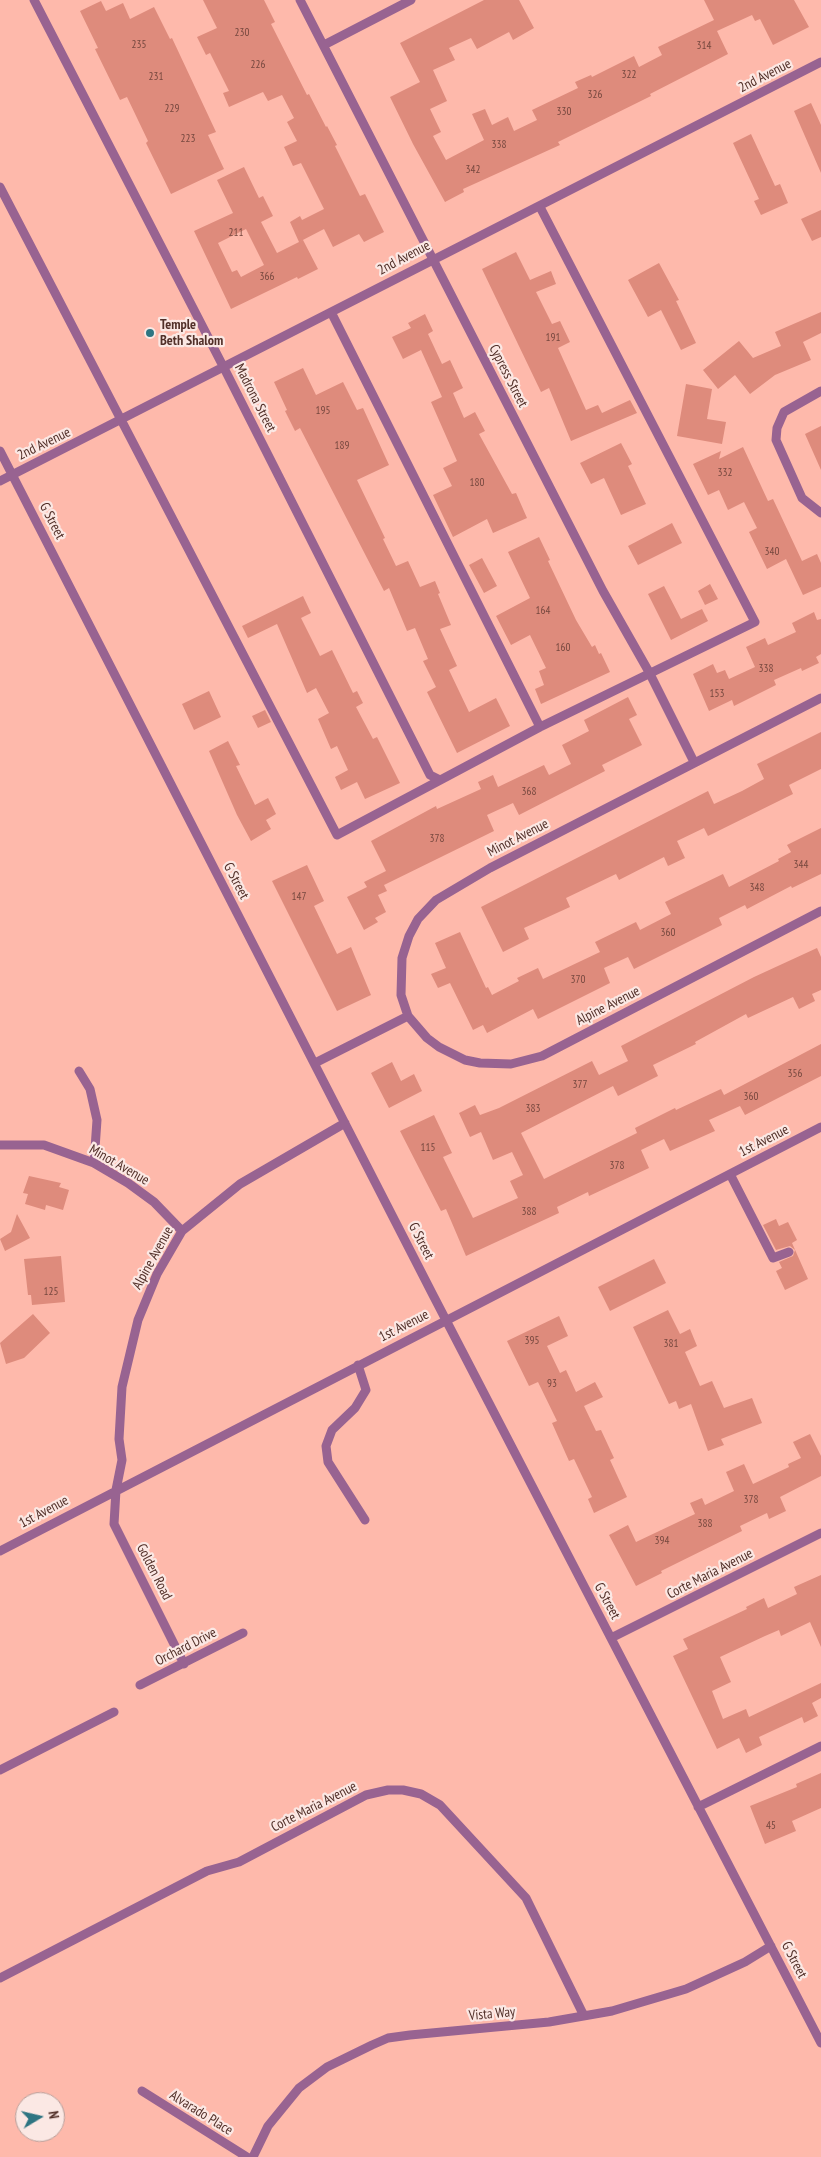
<!DOCTYPE html>
<html>
<head>
<meta charset="utf-8">
<style>
  body { margin:0 }
  #map { position:relative; width:821px; height:2157px; overflow:hidden; background:#feb9ab; font-family:"PT Sans Narrow",sans-serif }
  canvas { display:block }
  .north { position:absolute; left:15px; top:2092px; width:50px; height:50px; box-sizing:border-box; background:#fbe8e4; border:1px solid #b79e99; border-radius:50%; rotate:81deg; font-size:14px; font-weight:700; line-height:20px; text-align:center; color:#523029 }
  .north::after { content:''; display:block; margin:auto; width:18px; height:22px; background:#2f7582; clip-path:polygon(50% 0,100% 100%,50% 72%,0 100%) }
</style>
</head>
<body>
<div id="map">
<canvas width="821" height="2157"></canvas>
<div class="north">N</div>
</div>
<script>
const ctx = document.querySelector('canvas').getContext('2d');
ctx.lineJoin = 'round';
function paint(path, color) { ctx.fillStyle = color; ctx.fill(path, 'evenodd'); }
const shape = rows => new Path2D(rows.map(r => 'M' + r).join(''));
function strokePath(path, color, width, dash) { ctx.strokeStyle = color; ctx.lineWidth = width; ctx.lineCap = dash ? 'butt' : 'round'; ctx.setLineDash(dash || []); ctx.stroke(path); }
function label(font, color, halo, rows, align = 'center') {
  ctx.font = font + ' "PT Sans Narrow",sans-serif'; ctx.lineWidth = 4.5; ctx.setLineDash([]); ctx.textBaseline = 'middle'; ctx.strokeStyle = halo; ctx.fillStyle = color; for (const [text, x, y, turn = 0] of rows) {
    ctx.save(); ctx.translate(x, y); ctx.rotate((+turn || 0) * Math.PI / 180); ctx.textAlign = isNaN(turn) ? turn : align; if (halo) ctx.strokeText(text, 0, 0); ctx.fillText(text, 0, 0); ctx.restore();
  }
}
const building = shape([
  [203,0,264,0,275,22,271,24,307,95,309,94,326,127,327,126,337,145,335,146,360,196,365,194,384,232,364,242,359,234,333,247,324,229,299,242,290,222,300,216,302,220,324,209,301,163,293,166,284,147,297,141,287,122,294,118,282,95,268,101,263,92,229,107,223,93,229,91,210,53,206,55,197,37,217,28],
  [484,0,519,0,534,28,513,40,509,32,477,49,471,38,449,48,455,60,433,70,447,101,430,109,441,132,433,136,446,160,484,140,472,114,485,109,492,125,508,117,514,131,537,120,532,110,578,88,575,82,591,75,592,77,634,56,639,67,662,55,658,47,714,20,704,0,794,0,809,27,773,45,760,19,755,21,752,15,717,31,728,54,650,94,651,96,558,142,560,145,463,189,464,192,445,202,413,144,390,97,420,82,400,43],
  [101,1,106,11,123,3,130,19,154,7,170,39,172,38,216,132,208,135,224,169,171,194,146,143,148,141,127,97,120,100,95,49,98,48,80,11],
  [811,103,821,125,821,173,794,111],
  [751,134,775,186,780,184,788,203,761,215,754,201,759,199,733,143],
  [244,167,259,198,263,196,273,216,261,222,277,253,303,240,318,269,298,279,297,277,231,309,194,231,233,213,217,180],
  [246,229,264,265,241,277,237,270,232,272,218,243],
  [821,210,821,237,812,241,801,219],
  [516,252,530,280,551,271,556,284,536,292,552,324,560,321,570,342,558,348,586,410,598,405,602,413,630,400,637,413,571,441,549,388,541,392,482,269],
  [659,263,679,300,676,301,696,343,681,350,661,310,648,317,628,280],
  [821,312,821,333,803,342,811,360,775,375,750,394,735,375,718,389,703,370,739,341,753,358,781,346,775,332],
  [425,314,433,331,428,334,442,364,450,360,463,388,453,393,464,418,475,412,485,431,479,434,512,494,516,493,527,518,493,533,487,519,453,537,433,495,452,486,443,468,457,461,431,402,442,397,421,350,403,359,392,337,411,328,408,323],
  [303,368,316,395,343,382,357,410,363,408,389,465,357,480,385,538,383,539,396,566,408,561,420,587,435,581,440,593,438,594,451,625,440,629,457,666,449,670,469,712,496,698,510,726,457,753,427,692,436,687,423,661,428,659,415,628,407,631,389,588,384,591,300,428,295,431,285,411,287,410,274,382],
  [686,384,712,389,707,419,726,422,722,444,677,436],
  [821,426,821,470,805,434],
  [621,443,632,464,628,466,646,504,621,515,604,478,591,484,580,463],
  [743,447,768,501,773,499,802,561,817,554,821,563,821,587,803,595,786,559,767,569,749,532,757,528,744,502,728,510,719,490,708,495,693,464,721,451,719,459],
  [672,523,682,543,638,565,628,546],
  [539,537,550,560,548,561,576,620,592,647,595,645,599,654,601,653,610,672,541,704,535,689,544,685,539,671,546,668,530,635,511,645,496,616,530,598,508,552],
  [482,558,497,586,484,593,469,565],
  [710,584,718,599,705,605,698,591],
  [664,586,681,619,702,609,708,621,671,640,648,594],
  [303,596,311,613,301,618,320,656,332,650,353,693,357,691,363,703,356,707,373,739,377,737,400,783,365,799,357,782,341,790,335,777,348,770,337,746,331,749,318,719,329,713,316,688,307,693,277,624,248,638,242,626],
  [814,612,817,620,821,619,821,654,816,657,819,663,802,671,801,668,774,680,776,685,734,706,732,700,709,711,693,674,713,664,717,673,725,670,729,679,755,667,746,647,765,638,768,645,796,632,792,623],
  [209,691,221,717,194,730,182,704],
  [628,697,637,715,629,719,642,745,602,765,605,771,519,815,513,803,487,815,494,831,384,885,387,891,378,895,386,912,375,918,378,922,364,930,347,897,367,887,364,882,386,871,371,841,436,806,437,809,481,789,478,782,493,775,498,787,544,765,549,775,571,764,562,745,589,731,584,720],
  [265,710,271,722,258,728,252,716],
  [821,732,821,769,789,785,793,794,708,836,704,828,677,841,685,858,668,866,664,857,619,880,616,874,566,898,570,907,524,928,529,939,503,952,481,907,708,791,714,804,742,791,764,779,757,764],
  [228,741,240,765,236,766,255,805,268,798,276,814,266,820,271,829,251,841,237,815,209,751],
  [821,828,821,874,792,888,791,886,747,909,745,905,719,918,722,925,634,969,628,957,604,968,610,983,538,1019,533,1009,487,1033,483,1025,473,1030,450,983,438,988,431,974,446,968,435,943,460,932,486,988,488,987,492,995,519,981,517,978,538,968,543,979,600,952,595,942,636,922,640,930,671,914,665,902,723,874,729,887,779,861,778,859,791,852,787,845],
  [307,865,324,901,314,906,337,954,351,947,371,995,337,1011,272,881],
  [817,948,821,957,821,990,812,994,815,1001,799,1009,793,997,748,1018,746,1014,695,1042,696,1044,653,1065,658,1076,618,1096,613,1086,521,1133,544,1179,637,1133,635,1128,675,1108,676,1110,721,1089,724,1095,821,1044,821,1076,745,1115,740,1106,709,1120,715,1131,670,1151,664,1139,641,1150,649,1168,589,1196,588,1192,557,1207,559,1213,466,1256,446,1209,441,1211,400,1131,434,1115,452,1153,443,1157,473,1218,518,1198,510,1181,523,1175,512,1152,493,1160,481,1132,470,1137,459,1113,475,1105,480,1115,499,1108,592,1061,599,1075,628,1061,621,1046,754,977],
  [392,1062,401,1081,414,1074,422,1091,389,1108,371,1073],
  [29,1176,61,1183,59,1187,69,1190,63,1210,46,1205,45,1210,25,1204,28,1194,23,1193],
  [17,1214,30,1238,5,1251,0,1239,11,1232],
  [776,1219,779,1226,788,1222,797,1240,792,1243,808,1279,785,1290,776,1271,782,1268,779,1262,793,1256,795,1250,790,1246,776,1250,763,1225],
  [61,1256,65,1302,32,1305,31,1295,28,1295,24,1259],
  [654,1259,666,1283,610,1311,598,1287],
  [668,1310,680,1334,690,1329,697,1346,685,1352,700,1386,712,1381,724,1408,752,1398,762,1423,721,1439,724,1445,708,1451,691,1404,679,1409,676,1401,669,1404,633,1327],
  [33,1314,50,1333,24,1358,6,1364,0,1343],
  [559,1316,568,1336,547,1346,560,1373,566,1370,576,1392,595,1382,603,1397,584,1406,596,1431,601,1430,614,1458,610,1460,627,1497,594,1513,588,1499,592,1497,574,1459,569,1461,552,1423,557,1421,538,1382,529,1386,507,1341],
  [810,1434,821,1456,821,1476,780,1497,786,1511,769,1519,767,1513,740,1526,742,1531,661,1571,662,1573,636,1586,609,1535,628,1525,636,1542,695,1514,690,1503,702,1498,705,1505,734,1491,726,1472,744,1464,753,1484,789,1467,788,1464,801,1458,793,1442],
  [821,1575,821,1647,810,1622,781,1636,779,1630,765,1636,720,1657,731,1682,712,1691,723,1719,746,1709,749,1717,821,1683,821,1698,812,1703,818,1716,804,1723,802,1717,759,1737,762,1745,746,1753,739,1738,717,1749,673,1656,688,1649,683,1639,747,1609,746,1607,764,1598,768,1608,797,1594,794,1587],
  [821,1773,821,1808,792,1821,796,1831,765,1844,750,1806,797,1787,796,1784]
]);
const minor = shape([
  [34,0,224,368,430,775,438,779],
  [300,0,603,591,649,672,694,762],
  [324,45,411,0],
  [0,187,337,835,540,727,755,622,540,207],
  [331,312,540,727],
  [821,391,784,412,777,428,776,440,802,498,821,513],
  [0,451,434,1297,821,2043],
  [0,481,821,62],
  [821,698,490,868,436,900,418,919,409,936,402,958,401,995,408,1016,427,1038,439,1047,465,1060,480,1063,511,1064,542,1056,821,911],
  [315,1063,408,1016],
  [79,1071,90,1089,97,1120,94,1163],
  [0,1145,44,1145,94,1163,128,1183,154,1202,182,1231],
  [730,1174,773,1258,789,1252],
  [358,1365,366,1390,355,1408,332,1430,326,1446,328,1462,365,1520],
  [0,1551,821,1127],
  [611,1638,821,1533],
  [184,1664,114,1524,116,1490,122,1460,119,1439,122,1387,138,1320,157,1274,182,1231,240,1184,345,1123],
  [140,1685,243,1633],
  [0,1770,114,1712],
  [698,1807,821,1746],
  [0,1978,207,1871,239,1862,366,1795,388,1790,403,1790,421,1794,440,1805,526,1898,584,2016],
  [142,2091,247,2157],
  [253,2157,268,2126,299,2088,327,2067,372,2045,388,2038,410,2035,549,2022,612,2011,686,1989,745,1962,771,1946]
]);
const markers = [
  [150,333,5,"#2f7582"]
];
const numberNames = [
  ["230",242,33],
  ["235",139,45],
  ["314",704,46],
  ["226",258,65],
  ["322",629,75],
  ["231",156,77],
  ["326",595,95],
  ["229",172,109],
  ["330",564,112],
  ["223",188,139],
  ["338",499,145],
  ["342",473,170],
  ["211",236,233],
  ["366",267,277],
  ["191",553,338],
  ["195",323,411],
  ["189",342,446],
  ["332",725,473],
  ["180",477,483],
  ["340",772,552],
  ["164",543,611],
  ["160",563,648],
  ["338",766,669],
  ["153",717,694],
  ["368",529,792],
  ["378",437,839],
  ["344",801,865],
  ["348",757,888],
  ["147",299,897],
  ["360",668,933],
  ["370",578,980],
  ["356",795,1074],
  ["377",580,1085],
  ["360",751,1097],
  ["383",533,1109],
  ["115",428,1148],
  ["378",617,1166],
  ["388",529,1212],
  ["125",51,1292],
  ["395",532,1341],
  ["381",671,1344],
  ["93",552,1384],
  ["378",751,1500],
  ["388",705,1524],
  ["394",662,1541],
  ["45",771,1826]
];
const streetNames = [
  ["2nd Avenue",765,76,-27],
  ["2nd Avenue",404,258,-28],
  ["Cypress Street",508,376,63],
  ["Madrona Street",255,398,63],
  ["2nd Avenue",44,444,-26],
  ["G Street",52,521,63],
  ["Minot Avenue",518,838,-27],
  ["G Street",236,881,63],
  ["Alpine Avenue",608,1006,-27],
  ["1st Avenue",764,1141,-27],
  ["Minot Avenue",119,1165,30],
  ["G Street",421,1241,63],
  ["Alpine Avenue",153,1258,-61],
  ["1st Avenue",404,1326,-27],
  ["1st Avenue",44,1512,-28],
  ["Golden Road",154,1572,63],
  ["Corte Maria Avenue",710,1574,-27],
  ["G Street",607,1601,62],
  ["Orchard Drive",186,1647,-27],
  ["Corte Maria Avenue",314,1807,-27],
  ["G Street",794,1960,63],
  ["Vista Way",492,2014,-5],
  ["Alvarado Place",201,2113,32]
];
const poiNames = [
  ["Temple",160,325],
  ["Beth Shalom",160,341]
];
paint(building, '#de8b7c');
strokePath(minor, '#986391', 9);
for (const [x, y, r, color] of markers) { const dot = new Path2D(); dot.arc(x, y, r, 0, 2 * Math.PI); ctx.fillStyle = color; ctx.fill(dot); strokePath(dot, '#fbe8e4', 2); }
label('11px', '#75473e', null, numberNames);
label('14px', '#523029', '#fbe8e4', streetNames);
label('bold 14px', '#523029', '#fbe8e4', poiNames, 'left');
</script>
</body>
</html>
